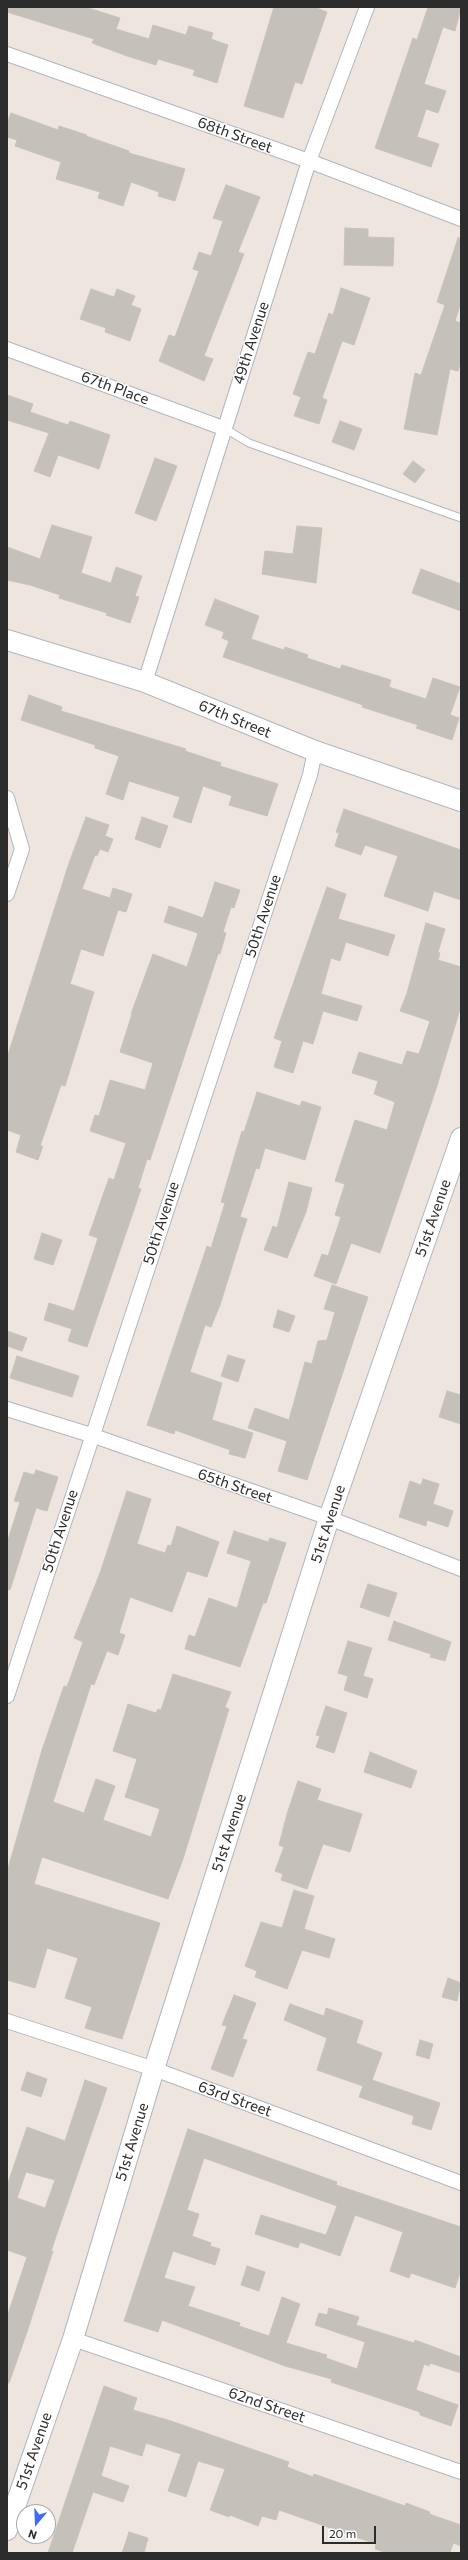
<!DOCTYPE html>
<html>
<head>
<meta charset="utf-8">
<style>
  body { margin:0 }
  #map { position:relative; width:468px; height:2560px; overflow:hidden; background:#eee6de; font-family:Commissioner,sans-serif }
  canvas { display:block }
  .frame { position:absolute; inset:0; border:8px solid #2c2c2c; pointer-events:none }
  .north { position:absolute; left:16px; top:2504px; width:40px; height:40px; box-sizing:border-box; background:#fff; border:1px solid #ababab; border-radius:50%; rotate:199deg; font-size:11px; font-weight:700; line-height:16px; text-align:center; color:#2c2c2c }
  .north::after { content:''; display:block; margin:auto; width:14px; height:18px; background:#3f69fa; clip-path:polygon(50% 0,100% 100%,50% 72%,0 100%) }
  .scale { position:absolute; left:322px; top:2526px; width:54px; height:18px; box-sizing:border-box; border:2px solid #2c2c2c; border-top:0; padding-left:5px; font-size:12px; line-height:14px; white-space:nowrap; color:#2c2c2c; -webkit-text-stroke:3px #fff; paint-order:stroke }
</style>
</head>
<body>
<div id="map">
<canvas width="468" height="2560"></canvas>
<div class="frame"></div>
<div class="north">N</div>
<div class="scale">20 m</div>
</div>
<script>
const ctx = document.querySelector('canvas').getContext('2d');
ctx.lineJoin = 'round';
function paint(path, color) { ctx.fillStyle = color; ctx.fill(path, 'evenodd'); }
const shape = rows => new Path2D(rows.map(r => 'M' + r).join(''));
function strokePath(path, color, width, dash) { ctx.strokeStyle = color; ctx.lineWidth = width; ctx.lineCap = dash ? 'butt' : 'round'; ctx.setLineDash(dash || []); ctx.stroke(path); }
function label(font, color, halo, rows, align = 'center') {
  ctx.font = font + ' Commissioner,sans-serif'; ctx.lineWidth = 3; ctx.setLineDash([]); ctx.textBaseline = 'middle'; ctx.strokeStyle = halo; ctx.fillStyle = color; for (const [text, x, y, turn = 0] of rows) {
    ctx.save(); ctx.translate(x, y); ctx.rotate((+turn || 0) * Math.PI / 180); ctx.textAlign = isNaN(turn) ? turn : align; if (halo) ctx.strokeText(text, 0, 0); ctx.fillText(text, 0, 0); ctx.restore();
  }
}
const building = shape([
  [7,7,85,7,120,18,116,29,149,39,153,25,186,35,189,26,213,33,211,39,228,45,217,83,193,75,195,70,158,59,156,65,127,56,92,43,94,39,7,12,7,7],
  [274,7,314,7,327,12,302,84,295,82,283,118,244,106,274,7],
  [428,7,461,7,455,31,443,27,424,84,446,91,438,113,426,109,417,137,439,144,431,167,375,148,413,38,417,40,428,7],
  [11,113,58,130,59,126,87,135,86,136,129,151,129,153,185,169,175,201,158,196,159,192,131,182,123,206,98,198,100,192,56,179,61,162,15,146,17,140,7,137,7,123,11,113],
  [226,185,260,197,238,252,244,254,204,356,213,359,204,381,159,361,169,335,175,337,199,271,193,269,199,252,211,256,223,221,213,218,226,185],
  [345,228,368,229,368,237,394,238,393,266,344,265,345,228],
  [458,238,461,238,461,302,455,321,461,323,461,361,458,371,450,369,437,435,404,429,415,373,421,375,445,305,437,302,458,238],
  [341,288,370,298,354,345,342,341,322,398,327,400,319,424,294,416,301,397,293,394,308,352,315,354,329,313,333,315,341,288],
  [91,289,114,297,117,289,135,296,131,305,141,309,130,341,105,332,106,328,80,319,91,289],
  [7,395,33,404,30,412,68,425,70,421,110,435,99,469,58,455,50,477,34,471,49,433,7,420,7,395],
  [340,421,362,429,354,450,332,442,340,421],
  [155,458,177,466,156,521,135,513,155,458],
  [413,461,425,470,415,483,403,474,413,461],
  [52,525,92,537,81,573,111,583,116,567,142,576,135,596,139,597,130,623,106,615,107,613,59,598,60,595,30,585,7,580,7,547,40,559,52,525],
  [297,526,322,528,316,583,262,574,265,551,293,554,297,526],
  [421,569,461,584,461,611,412,593,421,569],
  [215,599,259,616,251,639,284,650,285,647,308,655,307,658,340,669,342,665,391,680,389,687,426,699,433,678,460,687,450,715,459,718,452,740,416,728,418,725,362,707,363,705,223,657,229,641,222,638,224,632,205,625,215,599],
  [29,695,62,707,61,711,186,749,185,751,221,763,220,766,278,784,267,816,229,805,232,796,203,786,191,823,173,817,180,797,129,781,123,800,106,794,119,756,95,748,95,745,21,720,29,695],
  [344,809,461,850,461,900,434,891,428,911,384,896,398,856,365,845,361,855,335,846,339,833,336,832,344,809],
  [86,817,109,825,105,836,113,839,108,852,100,849,97,856,95,855,82,889,110,898,113,888,132,894,126,912,118,910,103,956,81,949,70,984,94,992,65,1086,61,1085,40,1146,43,1146,38,1160,16,1152,21,1135,7,1130,7,1058,68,866,86,817],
  [142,817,168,826,160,848,135,839,142,817],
  [215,882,240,890,234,908,231,907,223,932,226,933,220,954,218,954,150,1160,147,1159,138,1188,141,1189,87,1347,68,1341,72,1329,44,1320,49,1303,74,1311,98,1238,89,1235,109,1178,114,1180,126,1143,90,1131,95,1115,99,1116,110,1080,145,1090,153,1063,120,1052,132,1014,131,1014,153,954,187,967,198,933,164,922,169,906,203,918,215,882],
  [327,887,346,894,338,919,395,935,388,956,346,942,340,961,331,958,321,994,362,1006,357,1021,323,1011,313,1044,303,1041,293,1073,274,1067,282,1041,274,1038,327,887],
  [426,923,445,929,438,952,440,953,438,960,461,967,461,1006,436,1089,380,1253,351,1243,336,1284,314,1276,322,1254,328,1256,341,1217,335,1215,345,1184,335,1181,355,1120,387,1130,395,1102,374,1094,378,1081,352,1073,359,1052,402,1065,407,1051,419,1054,430,1021,400,1011,407,993,426,923],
  [257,1092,300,1106,302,1101,321,1107,305,1160,265,1148,259,1169,256,1168,240,1217,247,1219,220,1305,211,1327,205,1325,190,1372,222,1383,212,1420,253,1433,245,1458,229,1454,230,1450,175,1430,174,1434,147,1425,207,1246,211,1248,225,1203,221,1202,242,1131,244,1132,257,1092],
  [289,1182,312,1188,306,1212,287,1258,264,1250,273,1226,277,1228,289,1182],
  [42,1233,62,1240,53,1265,34,1259,42,1233],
  [332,1285,368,1297,307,1480,278,1471,287,1441,248,1428,255,1408,289,1420,305,1362,312,1364,318,1341,327,1340,335,1312,324,1309,332,1285],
  [278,1310,295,1316,289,1332,273,1327,278,1310],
  [7,1331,27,1338,22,1351,7,1346,7,1331],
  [228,1355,245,1360,238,1382,221,1376,228,1355],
  [17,1356,79,1376,72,1397,10,1378,17,1356],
  [447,1391,461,1395,461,1424,439,1417,447,1391],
  [36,1470,58,1477,47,1511,36,1508,10,1590,7,1589,7,1543,20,1502,14,1501,24,1472,34,1475,36,1470],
  [423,1479,439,1484,433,1504,453,1511,448,1527,427,1520,426,1526,399,1517,410,1481,421,1485,423,1479],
  [127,1491,151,1499,137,1544,165,1553,168,1545,171,1546,177,1526,219,1542,207,1577,187,1571,172,1612,130,1597,119,1633,125,1635,118,1655,107,1651,94,1685,91,1684,53,1802,84,1813,96,1779,115,1786,103,1820,151,1837,160,1809,125,1797,137,1759,113,1751,128,1704,156,1713,158,1709,161,1710,173,1674,231,1692,225,1707,229,1709,183,1859,168,1899,42,1857,34,1884,160,1923,122,2039,85,2028,92,2007,65,1998,78,1958,47,1948,35,1988,7,1980,7,1872,42,1750,64,1686,67,1687,83,1642,74,1638,100,1573,127,1491],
  [234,1531,268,1542,270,1538,286,1543,266,1603,263,1603,240,1667,185,1649,189,1635,195,1637,209,1598,237,1608,251,1561,227,1553,234,1531],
  [368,1584,397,1593,389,1617,360,1607,368,1584],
  [394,1621,451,1642,445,1661,430,1657,431,1654,388,1640,394,1621],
  [348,1641,372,1648,363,1676,373,1679,367,1698,344,1690,348,1676,338,1673,348,1641],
  [326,1706,347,1713,334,1753,316,1747,320,1736,316,1735,326,1706],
  [370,1752,417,1771,411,1788,364,1772,370,1752],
  [298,1781,321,1789,317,1800,362,1814,350,1852,323,1844,307,1889,281,1880,283,1874,275,1871,284,1847,279,1845,287,1814,298,1781],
  [294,1890,314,1896,304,1929,335,1939,329,1958,302,1950,287,1989,255,1977,257,1971,245,1966,261,1922,282,1928,294,1890],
  [448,1978,461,1983,457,2001,442,1997,448,1978],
  [234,1995,256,2003,242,2039,247,2040,233,2077,211,2069,227,2026,222,2025,234,1995],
  [290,2004,324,2016,326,2008,363,2021,356,2043,382,2053,372,2080,440,2103,431,2130,412,2124,414,2116,359,2097,363,2086,317,2070,327,2038,284,2020,290,2004],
  [420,2040,433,2044,429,2059,416,2055,420,2040],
  [27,2072,47,2079,41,2097,21,2090,27,2072],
  [85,2080,107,2088,51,2251,53,2251,27,2332,9,2383,7,2383,7,2317,27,2257,7,2250,7,2186,27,2127,65,2141,85,2080],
  [26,2172,55,2180,45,2208,17,2198,26,2172],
  [188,2129,337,2182,336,2185,461,2227,461,2270,455,2288,411,2273,409,2278,390,2271,403,2232,355,2215,340,2256,300,2242,298,2248,255,2234,261,2215,326,2235,337,2206,204,2158,187,2210,199,2214,192,2236,211,2243,210,2246,220,2249,215,2265,173,2251,164,2278,195,2287,188,2306,240,2323,239,2326,269,2336,282,2297,300,2304,286,2343,327,2355,326,2358,357,2369,365,2342,315,2325,319,2313,327,2315,329,2308,359,2317,356,2325,414,2343,415,2340,461,2357,461,2373,430,2363,429,2366,424,2364,416,2390,458,2405,451,2426,420,2415,420,2412,331,2382,332,2379,285,2366,162,2320,158,2332,124,2321,188,2129],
  [247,2266,265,2272,259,2291,241,2285,247,2266],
  [104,2386,137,2398,133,2410,171,2421,289,2462,287,2467,313,2477,314,2474,405,2506,406,2503,430,2512,429,2514,461,2525,461,2546,453,2543,450,2553,387,2553,375,2549,376,2544,279,2510,276,2520,262,2516,258,2526,230,2515,229,2517,210,2510,225,2469,198,2461,186,2497,168,2491,181,2454,146,2443,142,2456,110,2446,101,2476,129,2486,123,2502,93,2492,72,2553,48,2553,104,2386],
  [129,2532,148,2538,144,2553,122,2553,129,2532]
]);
const lane = shape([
  [224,428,249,443,461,518]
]);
const street = shape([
  [7,54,309,161,461,219],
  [7,349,223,428],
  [145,682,309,161,367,7],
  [7,798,22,849,7,894],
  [7,1409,91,1435,329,1518,461,1569],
  [7,1696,310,775,315,751],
  [7,2021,154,2069,461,2183],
  [73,2339,461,2472]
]);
const secondary = shape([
  [7,640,145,682,315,751,461,801],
  [7,2530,73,2339,154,2069,329,1518,461,1138]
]);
const streetNames = [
  ["68th Street",235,135,20],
  ["49th Avenue",251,343,-72],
  ["67th Place",115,388,20],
  ["67th Street",235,719,22],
  ["50th Avenue",263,916,-72],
  ["51st Avenue",433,1218,-71],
  ["50th Avenue",161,1223,-72],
  ["65th Street",235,1486,19],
  ["51st Avenue",328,1524,-72],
  ["50th Avenue",60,1531,-72],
  ["51st Avenue",229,1833,-72],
  ["63rd Street",235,2099,20],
  ["51st Avenue",132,2142,-73],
  ["62nd Street",267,2405,19],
  ["51st Avenue",34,2451,-71]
];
paint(building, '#c6c0bb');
strokePath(building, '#c9c2b8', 1);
strokePath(lane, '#b2b5bf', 9);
strokePath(street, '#b2b5bf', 16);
strokePath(secondary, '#b2b5bf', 22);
strokePath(lane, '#fff', 7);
strokePath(street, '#fff', 14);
strokePath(secondary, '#fff', 20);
label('15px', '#2c2c2c', '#fff', streetNames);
</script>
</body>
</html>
